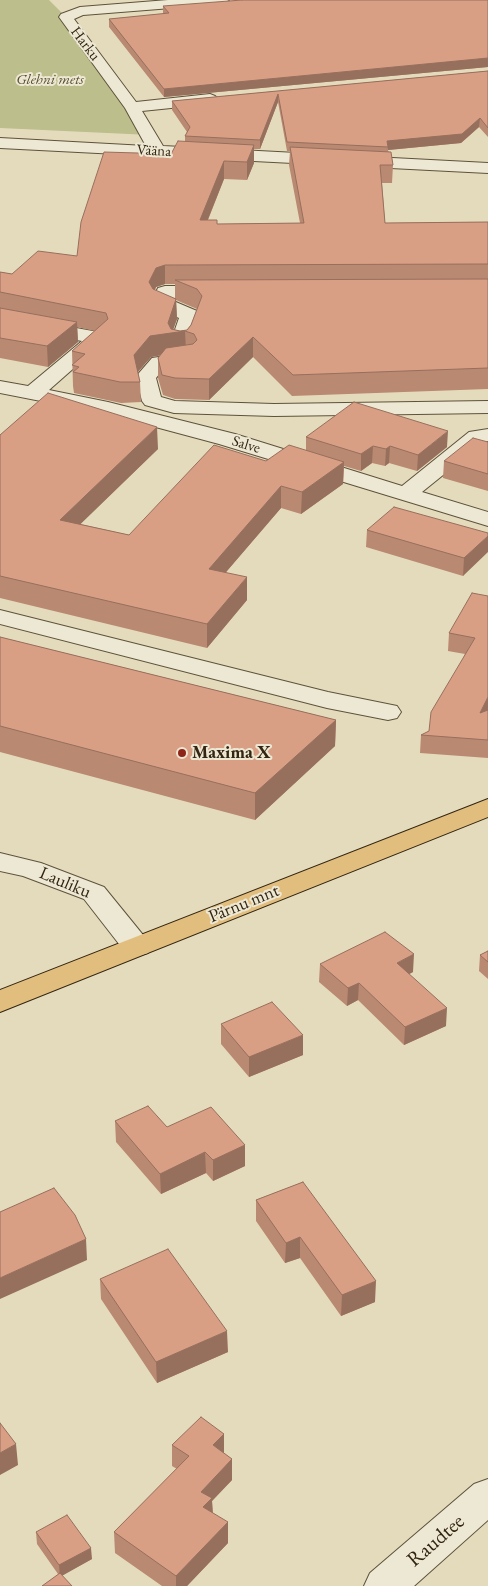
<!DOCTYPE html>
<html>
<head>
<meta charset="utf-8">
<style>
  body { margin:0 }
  canvas { display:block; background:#e4dbbc }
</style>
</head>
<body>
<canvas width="488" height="1586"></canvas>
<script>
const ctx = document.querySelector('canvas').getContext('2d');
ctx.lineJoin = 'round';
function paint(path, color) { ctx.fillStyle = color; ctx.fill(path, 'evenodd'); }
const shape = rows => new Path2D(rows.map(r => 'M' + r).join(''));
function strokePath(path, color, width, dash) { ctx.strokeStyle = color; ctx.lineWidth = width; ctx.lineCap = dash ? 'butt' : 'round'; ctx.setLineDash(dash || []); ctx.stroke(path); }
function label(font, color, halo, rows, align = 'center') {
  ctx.font = font + ' "EB Garamond",serif'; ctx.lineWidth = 4; ctx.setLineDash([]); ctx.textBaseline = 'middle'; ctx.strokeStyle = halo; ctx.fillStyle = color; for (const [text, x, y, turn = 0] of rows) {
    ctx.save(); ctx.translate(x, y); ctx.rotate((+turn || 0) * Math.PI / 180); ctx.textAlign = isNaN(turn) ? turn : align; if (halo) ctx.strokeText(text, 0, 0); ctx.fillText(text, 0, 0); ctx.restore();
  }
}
const green = shape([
  [0,0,49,0,66,17,150,135,0,128]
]);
const minor = shape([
  [168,0,229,0,222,4,83,15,74,19,136,102,210,94,215,96,218,99,215,102,210,104,142,111,163,146,488,163,488,173,0,148,0,138,146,146,125,108,59,17,61,14,80,7,168,0],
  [165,286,212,286,219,288,221,292,219,296,212,298,172,298,171,300,197,311,200,315,187,348,180,350,173,348,170,344,179,318,154,307,151,303,158,288,165,286],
  [0,314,98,332,105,334,108,338,49,390,108,402,235,434,402,486,469,432,488,429,488,441,484,442,422,492,488,512,488,526,219,444,107,414,0,393,0,381,28,386,82,341,0,326,0,314],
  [186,353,193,355,196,359,193,363,165,367,156,378,161,397,175,401,274,404,488,401,488,413,274,416,174,413,145,405,142,401,136,377,139,373,152,358,186,353],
  [0,610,328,692,397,706,401,712,397,718,388,720,327,708,0,624,0,610],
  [0,853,41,863,104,887,152,946,148,953,137,956,126,953,84,899,23,876,0,871,0,853],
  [488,1479,488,1520,414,1586,364,1586,370,1573,474,1484,488,1479]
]);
const major = shape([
  [488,799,488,817,0,1012,0,990,488,799]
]);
const wall = shape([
  [488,0,488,67,164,97,109,27,109,19,163,14,163,6],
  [488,71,488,137,479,127,461,143,388,150,393,165,392,183,382,183,385,223,488,222,488,389,292,396,253,357,209,400,175,399,163,395,158,378,158,358,160,355,151,357,138,372,140,382,141,402,121,403,74,393,73,386,72,351,95,331,77,327,78,342,48,367,0,358,0,272,12,274,77,256,171,154,185,142,185,136,187,132,172,110,172,101],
  [278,102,287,151,290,151,289,165,300,223,217,224,208,220,224,179,247,180,254,163,254,149,260,149],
  [165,284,175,284,175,299,155,290,156,287],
  [176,300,197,309,191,325,187,330,180,331,173,329,177,319],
  [0,435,158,449,80,524,129,535,266,461,306,450,306,437,447,447,417,471,389,463,385,466,372,463,361,471,344,466,343,484,301,514,281,508,226,572,247,600,207,648,0,598],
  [488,442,488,491,443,478,444,461],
  [367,530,488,533,463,576,366,547],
  [488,596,488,758,420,753,421,735,429,731,465,654,448,651,449,633],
  [0,637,336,720,335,746,255,820,0,752],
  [488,951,488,979,479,971,480,955],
  [320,964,413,972,409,974,446,1026,404,1045,358,1000,347,1006,319,982],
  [221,1024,303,1055,249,1077,221,1044],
  [115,1121,167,1127,245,1145,245,1166,213,1181,206,1173,161,1194,116,1142],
  [303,1182,375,1302,341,1316,300,1258,285,1263,256,1221,256,1200],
  [100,1279,228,1352,157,1383,101,1299],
  [172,1445,224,1454,232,1459,232,1480,212,1501,213,1513,228,1543,187,1586,162,1586,115,1553,114,1532,177,1469,172,1466],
  [36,1532,92,1559,62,1575,58,1574,37,1544]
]);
const shadedWall = shape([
  [488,58,488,67,164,97,164,89],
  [278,94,278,102,260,149,260,140],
  [480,118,479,127,461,143,388,150,387,141],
  [254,145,254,163,247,180,247,162],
  [224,161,224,179,200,239,200,220],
  [165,265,165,284,156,287,149,302,149,282,156,268],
  [176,299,177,319,172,333,185,331,186,351,151,357,134,376,134,355,150,336,168,323],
  [77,322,78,342,48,367,47,346],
  [253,337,253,357,209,400,209,379],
  [157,427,158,449,61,543,60,520],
  [448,431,447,447,417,471,418,455],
  [373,446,372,463,361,471,361,454],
  [390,446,389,463,385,466,386,449],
  [344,462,343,484,301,514,302,492],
  [281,486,281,508,209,592,209,569],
  [488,536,488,552,463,576,464,558],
  [247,577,247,600,207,648,207,624],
  [488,697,488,712,480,713],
  [336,720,335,746,255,820,255,793],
  [414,954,413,972,396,981,397,963],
  [359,983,358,1000,347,1006,348,988],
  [447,1008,446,1026,404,1045,405,1027],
  [303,1035,303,1055,249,1077,249,1057],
  [245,1145,245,1166,213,1181,213,1160],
  [205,1152,206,1173,161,1194,160,1174],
  [300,1237,300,1258,285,1263,286,1243],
  [86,1239,87,1260,0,1299,0,1278],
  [376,1281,375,1302,341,1316,342,1295],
  [227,1331,228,1352,157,1383,156,1362],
  [224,1434,224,1455,213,1445],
  [16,1444,18,1465,0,1475,0,1453],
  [232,1459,232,1480,212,1501,213,1519,204,1528,201,1492],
  [228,1522,228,1543,187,1586,176,1586,176,1576],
  [91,1548,92,1559,60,1577,59,1565]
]);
const building = shape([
  [242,0,488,0,488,58,164,89,109,19,169,13,163,6,242,0],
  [488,71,488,128,480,118,462,134,387,141,388,147,287,142,278,94,260,140,185,136,190,127,172,101,488,71],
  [178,141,254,145,247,162,224,161,200,220,217,220,217,224,304,223,290,147,391,152,393,165,380,165,385,223,488,222,488,264,165,265,156,268,149,282,153,289,176,299,168,323,171,329,180,331,187,330,191,325,202,296,197,289,175,280,488,279,488,368,293,375,253,337,209,379,175,378,162,375,158,358,166,348,193,344,197,340,194,334,185,331,150,336,134,355,140,382,120,382,73,372,79,367,72,365,85,354,72,351,108,319,106,313,0,292,0,272,12,274,38,251,77,256,81,222,104,152,171,154,178,141],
  [0,308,77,322,47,346,0,338,0,308],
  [48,393,157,427,60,520,129,535,214,445,266,461,289,445,344,462,302,492,281,486,209,569,247,577,207,624,0,576,0,435,48,393],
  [354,402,448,431,418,455,390,446,386,449,373,446,361,454,306,437,354,402],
  [473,438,488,442,488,474,444,461,473,438],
  [394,507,488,533,488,536,464,558,367,530,394,507],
  [472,593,488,596,488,697,480,713,488,710,488,740,421,735,429,731,431,712,475,638,449,633,472,593],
  [0,637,336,720,255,793,0,726,0,637],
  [385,932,414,954,397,963,447,1008,405,1027,359,983,348,988,320,964,385,932],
  [488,951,488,962,480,955,488,951],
  [272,1002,303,1035,249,1057,221,1024,272,1002],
  [148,1106,167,1127,211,1107,245,1145,213,1160,205,1152,160,1174,115,1121,148,1106],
  [303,1182,376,1281,342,1295,300,1237,286,1243,256,1200,303,1182],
  [54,1188,75,1215,86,1239,0,1278,0,1212,54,1188],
  [168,1249,227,1331,156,1362,100,1279,168,1249],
  [201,1417,224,1434,213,1445,232,1459,201,1492,212,1498,203,1507,228,1522,176,1576,114,1532,189,1456,172,1445,201,1417],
  [0,1423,16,1444,0,1453,0,1423],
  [67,1515,91,1548,59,1565,36,1532,67,1515],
  [60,1573,72,1586,42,1586,60,1573]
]);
const markers = [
  [182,753,5,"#8f2418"]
];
const farStreetnames = [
  ["Harku",85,44,53],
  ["Vääna",154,151,3],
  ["Salve",246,445,17]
];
const farParknames = [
  ["Glehni mets",50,80]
];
const poiNames = [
  ["Maxima X",192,753]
];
const streetNames = [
  ["Lauliku",65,883,23],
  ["Pärnu mnt",244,904,-22]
];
const nearStreetnames = [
  ["Raudtee",436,1541,-41]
];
paint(green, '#bcbe8c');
strokePath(minor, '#5f523c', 2);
strokePath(major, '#332512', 2);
paint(minor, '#ede8d3');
paint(major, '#e2be7e');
paint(wall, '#ba8972');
paint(shadedWall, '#976f5d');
paint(building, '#d89f85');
strokePath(building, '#976f5d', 1);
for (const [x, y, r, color] of markers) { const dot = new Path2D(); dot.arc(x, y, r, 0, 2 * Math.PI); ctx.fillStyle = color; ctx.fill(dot); strokePath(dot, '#ede8d3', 2); }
label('15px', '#332512', '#ede8d3', farStreetnames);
label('italic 15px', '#554b30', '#ede8d3', farParknames);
label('bold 18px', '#332512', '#ede8d3', poiNames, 'left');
label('18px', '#332512', '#ede8d3', streetNames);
label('21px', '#332512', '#ede8d3', nearStreetnames);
</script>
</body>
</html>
